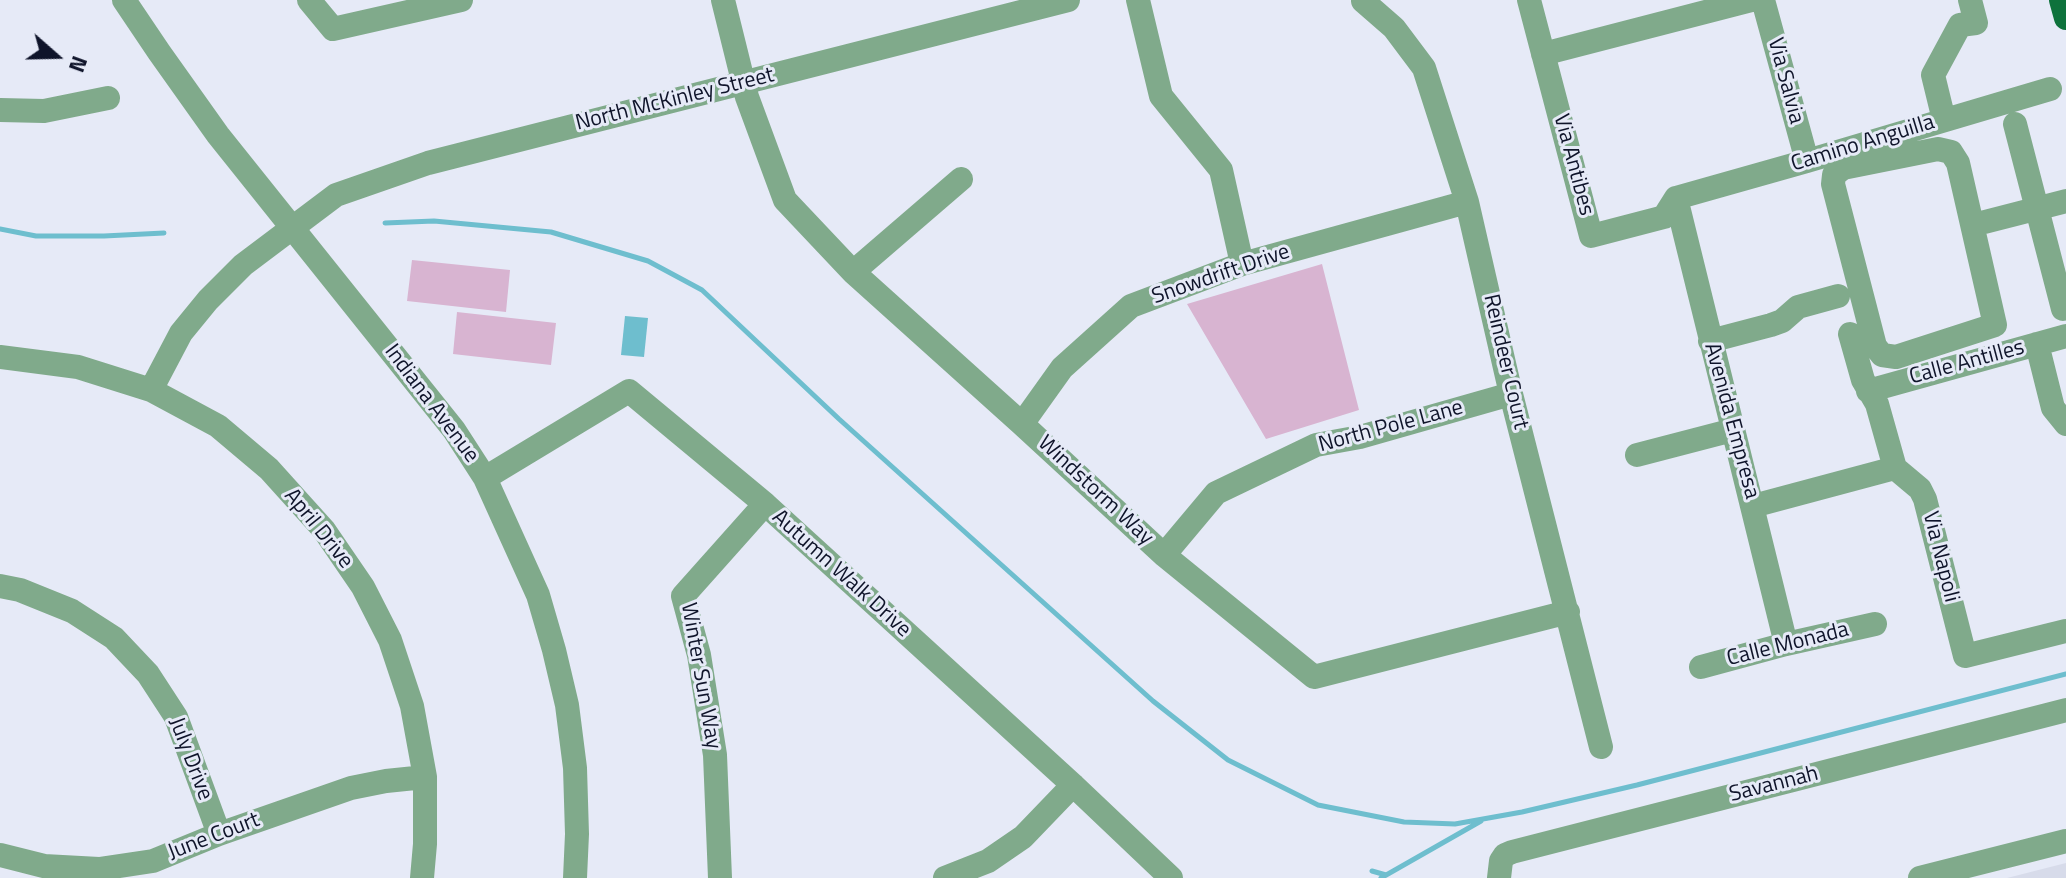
<!DOCTYPE html>
<html>
<head>
<meta charset="utf-8">
<style>
  body { margin:0 }
  #map { position:relative; width:2066px; height:878px; overflow:hidden; background:#e6eaf7; font-family:"Titillium Web",sans-serif }
  canvas { display:block }
  .north { position:absolute; left:16px; top:16px; width:80px; height:80px; -webkit-text-stroke:6px #e6eaf7; paint-order:stroke; rotate:110deg; font-size:22px; font-weight:700; line-height:32px; text-align:center; color:#0f142a }
  .north::after { content:''; display:block; margin:auto; width:28px; height:36px; background:#0f142a; clip-path:polygon(50% 0,100% 100%,50% 72%,0 100%) }
</style>
</head>
<body>
<div id="map">
<canvas width="2066" height="878"></canvas>
<div class="north">N</div>
</div>
<script>
const ctx = document.querySelector('canvas').getContext('2d');
ctx.lineJoin = 'round';
function paint(path, color) { ctx.fillStyle = color; ctx.fill(path, 'evenodd'); }
const shape = rows => new Path2D(rows.map(r => 'M' + r).join(''));
function strokePath(path, color, width, dash) { ctx.strokeStyle = color; ctx.lineWidth = width; ctx.lineCap = dash ? 'butt' : 'round'; ctx.setLineDash(dash || []); ctx.stroke(path); }
function label(font, color, halo, rows, align = 'center') {
  ctx.font = font + ' "Titillium Web",sans-serif'; ctx.lineWidth = 6; ctx.setLineDash([]); ctx.textBaseline = 'middle'; ctx.strokeStyle = halo; ctx.fillStyle = color; for (const [text, x, y, turn = 0] of rows) {
    ctx.save(); ctx.translate(x, y); ctx.rotate((+turn || 0) * Math.PI / 180); ctx.textAlign = isNaN(turn) ? turn : align; if (halo) ctx.strokeText(text, 0, 0); ctx.fillText(text, 0, 0); ctx.restore();
  }
}
const built = shape([
  [2066,863,2066,878,2007,878]
]);
const green = shape([
  [412,260,510,270,506,312,407,301],
  [1322,264,1359,410,1266,439,1187,304],
  [457,312,556,323,551,365,453,354]
]);
const water = shape([
  [625,316,648,318,644,357,621,355]
]);
const stream = shape([
  [385,223,434,221,551,232,648,261,702,290,839,419,1153,701,1228,760,1318,805,1404,822,1455,824,1522,812,1637,785,2066,674],
  [0,229,36,236,104,236,164,233],
  [1372,871,1386,875],
  [1381,878,1481,821]
]);
const minor = shape([
  [124,0,159,52,218,135,454,430,485,478,538,595,554,650,567,705,575,768,577,834,575,878],
  [309,0,333,29,461,0],
  [723,0,747,97,785,200,853,272,1022,424,1164,555,1314,677,1568,612],
  [1138,0,1161,96,1221,170,1242,264],
  [1529,0,1591,236,1664,217,1676,198],
  [1763,0,1807,161],
  [1363,1,1394,28,1424,68,1467,202,1511,394,1601,747],
  [1543,54,1752,0],
  [0,110,44,111,108,98],
  [1944,120,1933,75,1960,25,1976,23,1970,0],
  [2015,124,2063,309],
  [1938,149,1951,152,1958,163,1995,325,1896,357,1882,355,1875,346,1833,184,1834,175,1843,168,1938,149],
  [1676,198,1786,644],
  [1676,198,1807,161,2050,89],
  [1973,225,2066,201],
  [853,272,961,179],
  [1850,334,1863,380,1877,404,1895,468,1920,489,1925,499,1965,656,2066,631],
  [1710,341,1771,325,1782,321,1798,307,1838,296],
  [2037,344,2053,408,2066,424],
  [0,357,78,367,151,390,218,426,269,469,324,530,363,587,390,640,412,706,425,777,425,844,422,878],
  [151,390,181,333,208,300,243,265,336,195,428,163,1068,0],
  [1868,391,2066,336],
  [1022,424,1062,368,1131,306,1242,264,1467,202],
  [1637,455,1733,430],
  [485,478,629,391,765,504,1073,785,1171,878],
  [1753,506,1895,468],
  [1164,555,1216,493,1316,445,1360,437,1511,394],
  [0,586,20,590,72,611,114,638,148,674,176,717,219,834],
  [1701,667,1786,644,1875,624],
  [0,855,44,866,99,869,153,861,219,834,351,788,386,781,425,777],
  [720,878,715,755,699,655,683,596,765,504],
  [945,878,988,861,1023,837,1073,785],
  [1499,878,1501,861,1505,855,1512,852,2066,710],
  [1920,878,2066,841]
]);
const major = shape([
  [2061,0,2066,18]
]);
const streetNames = [
  ["Via Salvia",1785,81,75],
  ["North McKinley Street",675,100,-14],
  ["Camino Anguilla",1863,144,-17],
  ["Via Antibes",1573,165,75],
  ["Snowdrift Drive",1221,275,-19],
  ["Reindeer Court",1505,362,77],
  ["Calle Antilles",1967,363,-15],
  ["Indiana Avenue",431,404,53],
  ["Avenida Empresa",1731,421,75],
  ["North Pole Lane",1391,427,-15],
  ["Windstorm Way",1095,491,43],
  ["April Drive",318,529,51],
  ["Via Napoli",1940,557,76],
  ["Autumn Walk Drive",841,574,42],
  ["Calle Monada",1788,645,-14],
  ["Winter Sun Way",700,676,80],
  ["July Drive",190,759,69],
  ["Savannah",1774,785,-14],
  ["June Court",214,837,-21]
];
paint(built, '#d7dbea');
paint(green, '#d8b4d1');
paint(water, '#6ebece');
strokePath(stream, '#6ebece', 5);
strokePath(minor, '#80aa8b', 24);
strokePath(major, '#0e723c', 24);
label('22px', '#0f142a', '#e6eaf7', streetNames);
</script>
</body>
</html>
